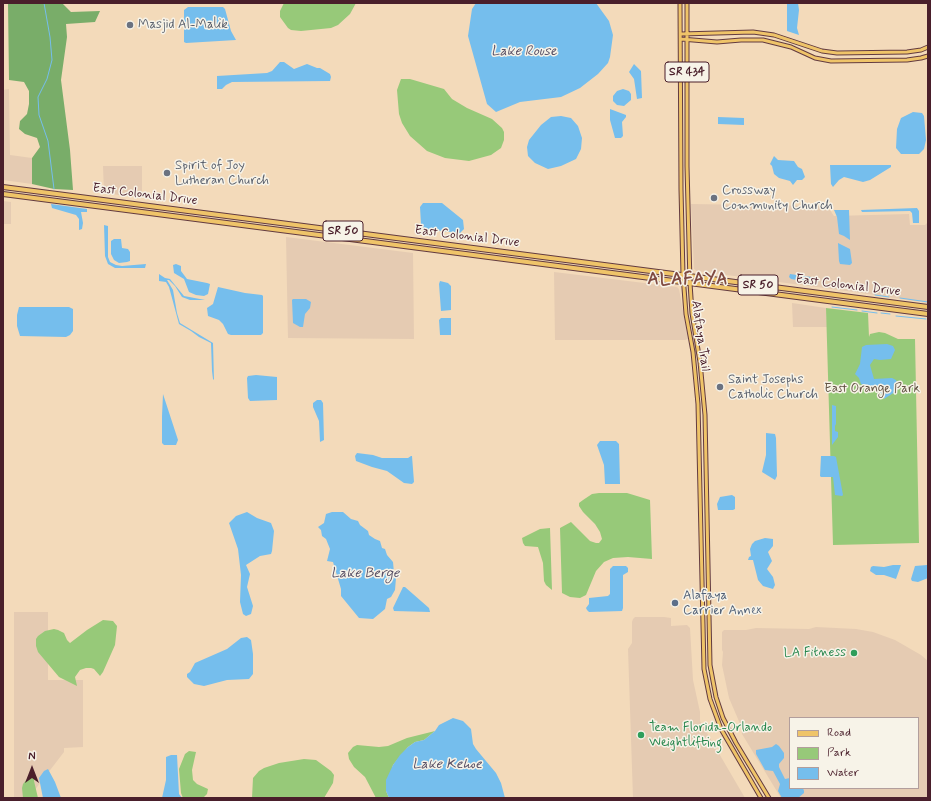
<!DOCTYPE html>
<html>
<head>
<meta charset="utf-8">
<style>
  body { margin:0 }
  #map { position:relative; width:931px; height:801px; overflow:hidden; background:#f3daba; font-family:Mynerve,sans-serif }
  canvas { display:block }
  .frame { position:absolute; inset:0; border:4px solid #4a1f2b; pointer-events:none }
  .legend { position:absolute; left:789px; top:717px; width:130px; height:72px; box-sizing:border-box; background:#f7f3e8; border:1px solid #b29e9c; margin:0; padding:5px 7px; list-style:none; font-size:12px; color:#4a1f2b }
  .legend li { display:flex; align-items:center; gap:8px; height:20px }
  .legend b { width:20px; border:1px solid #b29e9c }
  .north { position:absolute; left:12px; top:749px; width:40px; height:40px; -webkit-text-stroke:3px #f7f3e8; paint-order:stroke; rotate:0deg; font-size:11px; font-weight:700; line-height:16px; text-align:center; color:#4a1f2b }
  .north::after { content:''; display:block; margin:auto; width:14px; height:18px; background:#4a1f2b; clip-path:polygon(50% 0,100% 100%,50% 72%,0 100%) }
</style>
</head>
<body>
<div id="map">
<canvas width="931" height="801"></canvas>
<div class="frame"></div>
<ul class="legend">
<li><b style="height:5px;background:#efc469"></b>Road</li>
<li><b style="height:11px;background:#97c979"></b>Park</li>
<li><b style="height:11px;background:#75beed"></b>Water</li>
</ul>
<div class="north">N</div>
</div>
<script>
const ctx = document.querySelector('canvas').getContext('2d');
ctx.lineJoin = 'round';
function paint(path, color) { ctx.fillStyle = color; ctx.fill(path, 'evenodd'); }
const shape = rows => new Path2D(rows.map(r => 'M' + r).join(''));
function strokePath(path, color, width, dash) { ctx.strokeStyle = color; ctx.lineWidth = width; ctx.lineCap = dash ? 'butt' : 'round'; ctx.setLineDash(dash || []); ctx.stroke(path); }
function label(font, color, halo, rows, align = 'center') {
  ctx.font = font + ' Mynerve,sans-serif'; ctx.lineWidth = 3; ctx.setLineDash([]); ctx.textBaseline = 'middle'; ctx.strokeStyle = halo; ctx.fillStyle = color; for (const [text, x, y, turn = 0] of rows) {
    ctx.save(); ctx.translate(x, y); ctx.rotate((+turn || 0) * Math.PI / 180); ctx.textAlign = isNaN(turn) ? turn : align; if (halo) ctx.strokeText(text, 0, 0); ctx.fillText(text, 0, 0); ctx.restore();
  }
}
const built = shape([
  [9,89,10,155,32,158,32,184,3,180,3,90],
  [103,166,142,166,142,198,104,193],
  [3,201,11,202,11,224,3,224],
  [691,204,818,206,830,210,834,216,909,214,910,225,925,225,928,222,928,303,861,293,697,271,694,269],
  [286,237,413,253,414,339,288,338],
  [554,272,677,287,679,289,688,339,685,340,555,340],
  [792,303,826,308,827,327,793,327],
  [14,612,48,612,48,680,83,680,83,747,64,748,64,752,34,791,36,798,14,798],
  [635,617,664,617,671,618,671,626,687,625,690,628,693,680,700,712,700,721,745,798,633,798,628,649,632,643,632,622,633,619],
  [816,627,856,629,873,632,895,640,921,655,928,661,928,798,781,798,742,734,741,726,729,698,722,665,723,652,722,650,722,632,724,630,746,630,756,628,809,629],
  [790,718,918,718,918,788,790,788]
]);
const green = shape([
  [284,3,356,3,350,14,338,25,331,28,301,31,291,30,288,28,280,17,280,11],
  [401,79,410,79,444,89,452,99,467,108,492,119,502,128,504,132,504,140,501,148,491,155,469,161,445,158,427,151,410,136,402,123,399,114,397,90],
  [826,308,868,313,869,337,870,334,879,332,885,333,898,339,915,339,919,543,833,545],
  [599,493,627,493,650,500,652,559,628,557,613,558,604,562,596,571,586,595,580,598,570,597,562,593,560,528,571,522,590,541,596,543,599,543,602,539,600,532,595,524,583,512,579,506,579,503,583,500,592,494],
  [550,528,552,590,546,585,544,581,543,563,538,547,525,546,523,543,522,538,540,529],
  [103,620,113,621,117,626,115,645,103,672,100,676,94,669,91,668,86,668,80,670,75,677,77,686,59,677,38,652,36,646,36,639,38,636,45,631,54,629,58,630,64,633,67,640,70,643,87,630],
  [435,731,424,740,415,742,408,747,393,765,386,791,389,798,376,798,365,777,354,767,349,759,348,753,353,747,357,745,379,747,388,746,407,738],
  [189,751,196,752,192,770,193,780,197,784,208,789,207,794,203,798,183,798,181,793,179,769,185,754],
  [304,759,316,760,331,771,334,775,333,783,324,798,252,798,253,778,259,771,264,768,279,763],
  [31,774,36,775,34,781,38,798,23,798,22,788,23,784]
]);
const forest = shape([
  [8,3,62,3,71,12,100,11,95,22,66,24,67,37,61,80,70,150,73,190,54,189,32,184,32,158,40,147,37,138,25,134,19,129,20,121,27,114,29,104,29,91,24,82,9,80]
]);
const water = shape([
  [476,3,596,3,609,21,613,35,610,57,608,63,598,74,580,88,561,97,520,102,496,112,487,104,468,36,472,9],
  [787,3,798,3,799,10,797,28,799,35,787,31],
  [188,7,223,7,225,9,231,31,236,40,186,43,184,42,184,10],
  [280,62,284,62,294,69,307,64,317,68,320,68,330,74,331,77,330,81,232,82,226,85,222,89,217,89,217,76,267,73,272,71],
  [634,64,641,71,642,98,637,99,634,79,629,72],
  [623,89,629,91,631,94,631,100,624,106,617,105,613,101,613,96,617,91],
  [610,109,626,115,626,117,622,122,623,136,621,138,615,138,610,120],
  [913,112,922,113,924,116,926,140,924,149,919,154,901,154,896,148,897,129,901,118],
  [561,116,571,118,578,126,582,138,581,149,576,159,561,166,548,169,535,163,528,156,527,147,529,140,541,125,551,117],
  [718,117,744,118,744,125,718,124],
  [774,156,778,160,794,161,798,167,802,169,805,177,802,180,797,180,793,185,790,181,779,178,774,174,772,166,770,164],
  [830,165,891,165,891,167,870,180,863,182,844,177,839,180,833,187,831,184],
  [423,203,442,203,463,220,464,229,460,233,424,229,421,224,420,207],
  [51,204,87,209,87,212,81,212,83,223,82,229,79,230,79,219,76,215,52,208],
  [917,208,919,211,919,223,913,223,912,213,910,211,862,212,861,210],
  [834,210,849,210,850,240,844,236,839,234,837,217],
  [104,225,108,226,108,257,110,262,116,265,122,266,146,264,145,268,115,268,108,264,105,256],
  [114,239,121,239,122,248,128,249,130,252,130,261,127,262,119,263,114,260,111,254,111,241],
  [838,243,850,249,852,263,850,265,840,264,839,261],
  [176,264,181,266,181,271,187,279,207,283,210,284,208,294,204,296,196,295,189,292,184,279,174,273,173,265],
  [159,274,165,278,170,279,184,296,205,300,190,300,182,297,175,286,169,280,167,280,173,290,177,313,180,323,213,343,214,380,213,379,212,371,211,343,199,337,191,331,179,324,169,287,166,282,159,281],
  [790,274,818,278,819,279,818,282,816,283,791,279,789,277],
  [440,281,448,283,451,286,451,310,441,311,439,284],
  [218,287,245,293,262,295,263,296,263,333,261,335,231,335,228,334,223,324,219,320,208,316,207,308,213,304],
  [293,299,306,299,311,302,310,308,305,314,303,327,300,327,293,323,292,300],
  [19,307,69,307,73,309,73,331,70,335,66,337,20,336,17,326,17,315],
  [441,318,451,318,451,335,440,335,439,320],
  [887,344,893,346,895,350,891,359,880,360,874,359,870,365,874,379,892,378,896,380,898,385,895,392,884,399,884,395,877,391,861,384,859,378,855,374,860,364,862,347,866,345],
  [256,375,277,377,277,400,250,401,248,398,247,378,248,376],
  [163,394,178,440,176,445,164,445,162,443,162,416],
  [317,400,321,400,323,403,324,440,320,442,319,421,313,407,313,403],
  [832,405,836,406,836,424,835,426,835,431,838,432,838,437,832,445],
  [766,433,775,434,776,438,777,476,775,480,762,472,766,455],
  [600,441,616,441,619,444,620,484,605,484,604,465,597,445],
  [357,453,373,455,382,458,408,458,411,456,412,456,414,482,412,484,404,483,387,471,372,467,356,461,355,456],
  [821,456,834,456,836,457,843,495,842,496,835,495,833,477,821,477,820,476],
  [732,495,735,497,735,509,733,510,718,510,717,504,720,497],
  [247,512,257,518,271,523,274,531,272,551,271,554,260,556,246,565,250,574,247,587,253,606,251,614,246,616,243,614,240,602,241,575,238,549,229,523,236,516],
  [332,512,343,512,351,519,358,521,360,525,368,531,369,535,375,539,380,541,382,548,385,549,387,555,393,562,394,573,396,578,395,590,391,597,387,599,385,609,373,619,359,618,341,596,341,589,333,562,327,561,330,549,326,539,322,536,321,530,318,527,324,523,326,514],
  [765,538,773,539,773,546,768,552,772,561,767,569,773,577,775,585,773,589,763,586,758,580,753,560,748,560,749,557,751,556,750,549,752,544,755,541],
  [893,565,901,565,896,579,884,575,876,575,870,571,871,567,873,566,884,567],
  [927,565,928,578,918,582,912,581,911,579,915,566],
  [613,566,626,566,628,568,628,572,623,575,623,608,622,611,589,612,587,610,586,608,589,604,589,598,608,596,610,594,610,569],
  [403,587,405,587,429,608,430,612,394,611,393,608],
  [247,637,251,640,253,654,253,674,249,679,227,680,204,686,194,684,187,677,187,674,190,672,195,663,227,649,241,638],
  [453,718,463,721,471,729,473,744,476,749,496,773,501,783,505,798,389,798,386,791,386,780,393,765,400,755,408,747,415,742,424,740,435,731,439,725],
  [776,744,779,746,784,753,784,758,779,764,779,767,785,779,790,778,790,788,803,788,804,791,804,793,798,798,782,798,778,791,780,784,773,771,765,770,756,754,756,750,772,747],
  [171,755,177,755,179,794,182,798,162,798,166,780,166,757],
  [48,769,55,782,61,798,43,798,39,778,44,771]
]);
const stream = shape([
  [44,3,50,37,52,60,47,79,38,97,39,115,48,141,54,189],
  [875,295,889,297],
  [900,298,928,302],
  [832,307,857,310],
  [862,311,877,313],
  [881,313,890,314],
  [896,316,926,319]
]);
const major = shape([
  [680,3,681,189,683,275,686,314,693,352,698,404,704,669,710,699,721,729,761,798],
  [687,3,687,166,690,283,692,313,700,362,705,415,710,665,716,697,723,718,736,743,769,798],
  [681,34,753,32,774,35,822,51,837,53,907,52,921,50,928,47],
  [681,39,717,42,741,40,763,40,791,47,815,58,831,61,907,60,921,58,928,56]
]);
const highway = shape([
  [3,187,928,307],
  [3,194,928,314]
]);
const markers = [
  [130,25,4,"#6b7280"],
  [167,173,4,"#6b7280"],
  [714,198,4,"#6b7280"],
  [720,387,4,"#6b7280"],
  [675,603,4,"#5c6f8a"],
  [854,653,4,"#2e9e5b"],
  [641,735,4,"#2e9e5b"]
];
const shields = [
  [687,72,44],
  [343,231,40],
  [758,285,40]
];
const shieldNames = [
  ["SR 434",687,72],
  ["SR 50",343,231],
  ["SR 50",758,285]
];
const worshipNames = [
  ["Masjid Al-Malik",138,25],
  ["Spirit of Joy",175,166],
  ["Lutheran Church",175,181],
  ["Crossway",722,191],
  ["Community Church",722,206],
  ["Saint Josephs",728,380],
  ["Catholic Church",728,395]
];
const streetNames = [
  ["East Colonial Drive",145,195,7],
  ["East Colonial Drive",467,237,7],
  ["East Colonial Drive",848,286,7],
  ["Alafaya Trail",700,336,82]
];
const parkNames = [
  ["East Orange Park",872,389]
];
const serviceNames = [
  ["Alafaya",683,596],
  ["Carrier Annex",683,611]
];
const leisureNames = [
  ["LA Fitness",846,653],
  ["Team Florida-Orlando",649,728,"left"],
  ["Weightlifting",649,743,"left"]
];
const waterNames = [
  ["Lake Rouse",524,52],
  ["Lake Berge",365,574],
  ["Lake Kehoe",447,765]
];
const districtNames = [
  ["ALAFAYA",688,280]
];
paint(built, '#e5cbb2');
paint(green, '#97c979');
paint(forest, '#79ad69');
paint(water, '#75beed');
strokePath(stream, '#75beed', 1);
strokePath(major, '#633b40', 5);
strokePath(highway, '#633b40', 6);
strokePath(major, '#efc469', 3);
strokePath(highway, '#efc469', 4);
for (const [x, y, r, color] of markers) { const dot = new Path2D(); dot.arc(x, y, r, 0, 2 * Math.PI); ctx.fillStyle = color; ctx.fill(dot); strokePath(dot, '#f7f3e8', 1.5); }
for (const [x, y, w] of shields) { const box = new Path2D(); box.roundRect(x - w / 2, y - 10, w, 20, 3); ctx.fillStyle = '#f7f3e8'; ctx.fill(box); strokePath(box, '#4a1f2b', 1); }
label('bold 12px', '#4a1f2b', null, shieldNames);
label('13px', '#5b616d', '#f7f3e8', worshipNames, 'left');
label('13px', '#4a1f2b', '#f7f3e8', streetNames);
label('13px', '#615242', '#f7f3e8', parkNames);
label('13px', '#4e5e75', '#f7f3e8', serviceNames, 'left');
label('13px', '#27864d', '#f7f3e8', leisureNames, 'right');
label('italic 14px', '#574f65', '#f7f3e8', waterNames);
ctx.letterSpacing = '1px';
label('bold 17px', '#804b42', '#f7f3e8', districtNames);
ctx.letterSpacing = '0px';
</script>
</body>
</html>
